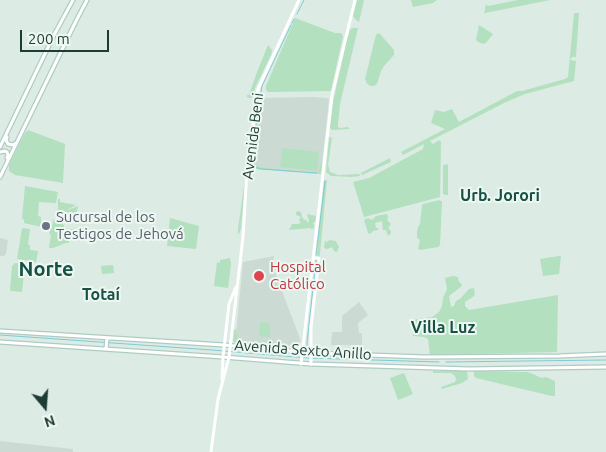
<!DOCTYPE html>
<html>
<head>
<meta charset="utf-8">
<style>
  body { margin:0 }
  #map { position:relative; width:606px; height:452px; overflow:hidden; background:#ddebe5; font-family:Ubuntu,sans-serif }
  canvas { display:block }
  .north { position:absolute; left:20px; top:382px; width:50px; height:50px; -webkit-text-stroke:4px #eef8f3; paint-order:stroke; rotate:162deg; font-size:14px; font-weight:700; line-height:20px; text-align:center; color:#1d3d34 }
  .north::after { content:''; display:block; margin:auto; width:18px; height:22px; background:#1d3d34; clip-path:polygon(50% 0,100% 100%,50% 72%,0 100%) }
  .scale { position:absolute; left:20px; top:30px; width:89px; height:22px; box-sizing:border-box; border:2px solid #1d3d34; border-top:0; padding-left:6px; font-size:15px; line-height:18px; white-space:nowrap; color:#1d3d34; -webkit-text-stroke:4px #eef8f3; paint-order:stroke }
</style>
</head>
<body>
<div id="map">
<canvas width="606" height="452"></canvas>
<div class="north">N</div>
<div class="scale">200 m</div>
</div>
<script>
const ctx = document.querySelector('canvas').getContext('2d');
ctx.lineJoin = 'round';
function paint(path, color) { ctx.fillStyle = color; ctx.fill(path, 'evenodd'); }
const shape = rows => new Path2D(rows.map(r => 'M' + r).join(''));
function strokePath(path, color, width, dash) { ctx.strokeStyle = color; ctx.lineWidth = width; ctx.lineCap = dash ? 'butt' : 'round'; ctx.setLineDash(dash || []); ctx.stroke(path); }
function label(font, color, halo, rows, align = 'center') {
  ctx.font = font + ' Ubuntu,sans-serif'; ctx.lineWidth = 4; ctx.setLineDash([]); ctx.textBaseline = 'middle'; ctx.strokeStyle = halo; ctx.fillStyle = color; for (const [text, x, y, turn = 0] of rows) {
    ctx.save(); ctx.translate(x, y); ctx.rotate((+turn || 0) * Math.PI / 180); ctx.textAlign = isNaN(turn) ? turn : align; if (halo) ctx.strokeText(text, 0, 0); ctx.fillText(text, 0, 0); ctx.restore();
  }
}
const built = shape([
  [314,97,327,98,329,100,323,155,319,173,260,167,256,165,253,159,261,98],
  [0,238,8,240,6,254,4,256,0,256],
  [274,256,273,265,277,278,301,341,294,346,242,341,238,338,236,333,243,262],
  [359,302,368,315,358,323,359,333,362,333,362,345,331,345,332,332,342,332,342,316],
  [0,441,73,449,73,452,0,452]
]);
const green = shape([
  [357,0,364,0,359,22,356,20,353,16],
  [411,0,437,0,433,3,413,7],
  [518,0,550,0,485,13,484,14,486,4,488,6],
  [574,13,579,13,576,57,572,57,570,60,576,61,574,81,525,94,504,103,430,141,433,144,439,140,441,142,440,197,364,217,353,182,369,178,423,149,424,144,403,155,401,152,445,129,431,123,435,110,444,112,452,109,459,122,517,91,522,91,565,79,568,77],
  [295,18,335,33,341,33,343,36,331,91,330,91,272,92,268,92,266,90,266,86],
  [479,25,493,34,486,43,483,44,478,42,476,40],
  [352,28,358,28,340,104,338,124,338,127,340,128,348,127,349,129,332,130,330,128,333,102,347,39,350,30],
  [378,33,380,34,394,50,394,55,384,66,381,71,377,84,374,86,371,86,367,84,365,79,376,35],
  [268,45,272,50,271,55,255,88,253,97,250,98,247,97,247,95,249,95,250,92,257,72],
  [28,130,65,144,63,183,15,175,9,171,9,165,25,133],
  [254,135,256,136,253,162,260,167,318,173,323,157,321,174,318,174,257,169,254,168,251,164,251,160],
  [329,137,332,138,328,165,330,172,338,175,359,174,360,176,351,177,331,176,326,172],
  [282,148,319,152,317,171,280,167],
  [390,158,391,162,362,175,361,173],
  [447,164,448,165,448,195,446,195,443,194,443,166,444,165],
  [246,172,241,228,239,234,238,234,238,229],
  [327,180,319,264,316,264,324,181],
  [25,186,58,192,56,203,39,202,38,216,41,217,41,223,46,228,24,223,24,220,22,218],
  [58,199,60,199,60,202,76,205,65,211,78,206,75,220,64,211,58,210],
  [440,200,440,201,442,201,440,245,438,247,420,250,418,249,420,240,417,238,417,232,418,227,420,224,422,205,423,204],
  [298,211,301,212,302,217,304,220,306,220,308,223,309,221,307,214,316,216,315,221,313,224,314,225,314,228,311,230,311,228,289,230,292,224,297,224,301,223,299,220,301,217,296,215,296,212],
  [387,214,388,218,387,220,391,224,388,228,391,231,391,233,388,236,386,230,383,230,382,221,375,223,376,228,378,228,378,230,373,231,370,234,368,233,364,220,368,218,372,220,376,216],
  [170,218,199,226,196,249,167,246],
  [54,219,64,225,64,228,82,231,79,234,78,240,70,238,69,243,66,243,53,248,49,248,51,235,49,234],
  [22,228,30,229,28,245,30,245,30,250,38,251,36,262,17,259],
  [329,240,336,241,339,247,337,252,334,251,332,247,327,249,324,248,325,241,328,242],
  [559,256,561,256,559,274,543,276,540,259],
  [230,258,231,264,228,288,214,286,217,262,220,263,220,260],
  [15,263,25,264,22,292,11,291,10,290,12,266],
  [113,265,114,273,102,274,101,266],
  [453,276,458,277,459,282,461,283,462,286,449,296,451,307,454,306,456,301,461,298,469,289,474,288,475,294,474,296,465,302,465,306,469,310,558,295,557,352,430,355,428,339,424,337,413,336,412,320,432,317,439,312,442,306,443,298,447,289,445,278],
  [260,322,270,323,270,337,259,336],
  [236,329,237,336,241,341,262,344,257,347,236,344,233,341,234,330],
  [433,371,467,371,468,379,462,383,442,389,441,387,455,382,456,379,455,376,451,373,433,373],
  [474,371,528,372,542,378,546,377,555,381,555,396,552,396,476,378,474,376],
  [404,373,413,394,398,400,390,378]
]);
const stream = shape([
  [297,14,304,0],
  [292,23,294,19],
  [255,133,262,86,291,25],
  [255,134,252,160,254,165,257,168,261,169,317,173],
  [316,255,325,181],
  [0,335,212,350,308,358,439,362],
  [307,351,307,343,316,260],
  [446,362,606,360]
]);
const tertiary = shape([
  [301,364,332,95,355,0],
  [311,364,311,327,319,258,313,258],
  [222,379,223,357,229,304,236,287],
  [211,452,218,399,229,357,243,237,247,170,258,89,299,0]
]);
const secondary = shape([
  [7,137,6,140,8,144,13,145,16,143],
  [0,147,54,35,73,0],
  [0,152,5,151,7,152,8,155,7,158],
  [0,177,76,21,87,0],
  [0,331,224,345,312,353,425,357,559,356,606,354],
  [0,342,223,357,311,364,469,369,606,367],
  [106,349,107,338]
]);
const markers = [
  [46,226,5,"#6b7280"],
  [259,276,6,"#e0444e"]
];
const streetNames = [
  ["Avenida Beni",253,136,-83],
  ["Avenida Sexto Anillo",303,350,4]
];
const worshipNames = [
  ["Sucursal de los",56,217],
  ["Testigos de Jehová",56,234]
];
const healthNames = [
  ["Hospital",270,267],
  ["Católico",270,284]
];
const neighbourhoodNames = [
  ["Urb. Jorori",500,196],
  ["Totaí",101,295],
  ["Villa Luz",443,328]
];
const districtNames = [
  ["Norte",46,269]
];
paint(built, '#cbdbd4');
paint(green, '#b3e0bf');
strokePath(stream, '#7ecad8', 1);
strokePath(secondary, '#afccc2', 5.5);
strokePath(tertiary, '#fff', 3);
strokePath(secondary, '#fff', 3);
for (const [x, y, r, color] of markers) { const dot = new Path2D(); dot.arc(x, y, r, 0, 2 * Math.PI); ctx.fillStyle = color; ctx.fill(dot); strokePath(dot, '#eef8f3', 2); }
label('15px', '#1d3d34', '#eef8f3', streetNames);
label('15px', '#5b616d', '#eef8f3', worshipNames, 'left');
label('15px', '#be3a42', '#eef8f3', healthNames, 'left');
label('bold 16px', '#175143', '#eef8f3', neighbourhoodNames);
label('bold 20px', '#175143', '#eef8f3', districtNames);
</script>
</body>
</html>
